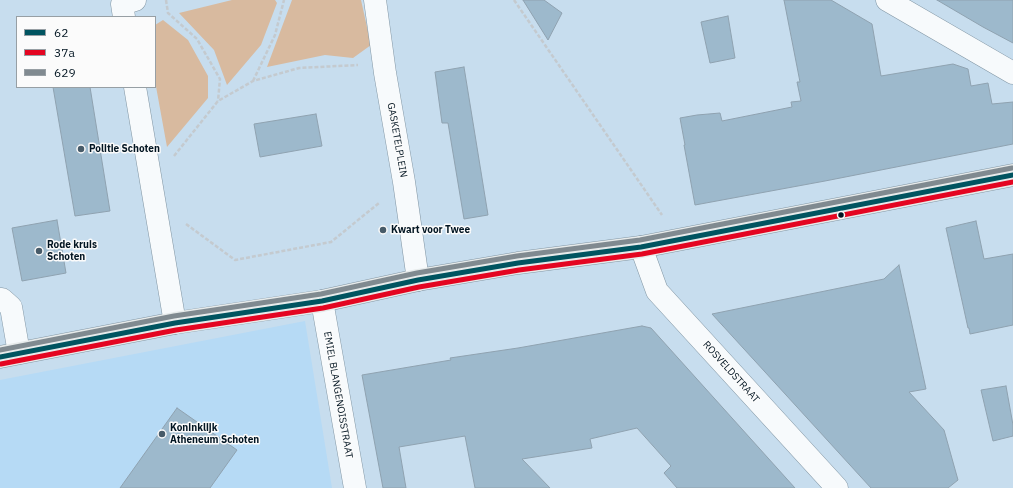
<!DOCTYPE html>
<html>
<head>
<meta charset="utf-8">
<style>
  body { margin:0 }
  #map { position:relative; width:1013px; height:488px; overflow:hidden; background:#c7ddee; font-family:"IBM Plex Sans",sans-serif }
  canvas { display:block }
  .legend { position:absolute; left:16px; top:16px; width:140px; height:72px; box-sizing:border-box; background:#fbfbfb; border:1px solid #979fa4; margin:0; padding:5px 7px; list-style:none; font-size:12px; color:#021522 }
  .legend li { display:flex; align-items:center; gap:8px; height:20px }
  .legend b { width:20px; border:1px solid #979fa4 }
</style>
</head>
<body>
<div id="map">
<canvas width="1013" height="488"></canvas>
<ul class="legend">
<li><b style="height:5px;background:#005460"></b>62</li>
<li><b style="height:5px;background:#e40521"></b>37a</li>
<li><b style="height:5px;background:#808a90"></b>629</li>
</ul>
</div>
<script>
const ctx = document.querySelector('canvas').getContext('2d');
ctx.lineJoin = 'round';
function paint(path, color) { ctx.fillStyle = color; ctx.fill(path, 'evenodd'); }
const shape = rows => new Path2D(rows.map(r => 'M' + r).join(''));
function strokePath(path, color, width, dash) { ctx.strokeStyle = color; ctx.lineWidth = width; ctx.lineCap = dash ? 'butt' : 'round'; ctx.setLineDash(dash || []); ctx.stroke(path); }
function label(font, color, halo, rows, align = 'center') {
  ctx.font = font + ' "IBM Plex Sans",sans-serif'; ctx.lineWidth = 3; ctx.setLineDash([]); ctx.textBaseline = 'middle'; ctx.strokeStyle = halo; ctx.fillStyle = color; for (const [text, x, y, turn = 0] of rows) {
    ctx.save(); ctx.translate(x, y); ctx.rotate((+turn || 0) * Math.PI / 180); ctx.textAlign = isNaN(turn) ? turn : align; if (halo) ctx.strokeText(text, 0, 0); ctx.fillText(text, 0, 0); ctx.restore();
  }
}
const built = shape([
  [305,321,332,488,0,488,0,380]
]);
const green = shape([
  [232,0,275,0,277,3,261,45,227,85,214,50,179,13],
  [292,0,361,0,371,45,353,58,325,55,267,67],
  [163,20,188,40,208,76,208,98,167,147,155,81,155,25]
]);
const building = shape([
  [523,0,544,0,562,13,548,40,523,0],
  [784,0,831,0,872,24,881,76,953,64,968,69,971,86,988,83,992,104,1013,102,1013,144,825,181,695,205,684,145,685,145,680,118,697,115,720,113,722,121,792,107,791,102,801,101,797,82,800,82,784,0],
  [937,0,1013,0,1013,43,983,27,937,0],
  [728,16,735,58,710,63,701,22,728,16],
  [464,67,488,215,464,219,448,123,442,123,435,72,464,67],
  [53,87,90,87,110,211,75,216,53,87],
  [316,114,322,146,260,157,254,124,316,114],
  [57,220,66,273,22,281,12,228,57,220],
  [976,221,984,259,1013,254,1013,325,970,334,969,328,968,328,946,228,976,221],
  [899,265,926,389,909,392,944,430,958,480,948,488,871,488,712,314,884,279,899,265],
  [642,326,651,328,795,488,677,488,664,473,671,466,637,428,590,439,592,448,522,459,550,488,475,488,465,436,399,447,406,488,383,488,362,375,451,360,450,358,518,348,642,326],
  [1006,386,1013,425,1013,436,993,441,981,390,1006,386],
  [177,408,237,450,210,488,120,488,177,408]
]);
const path = shape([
  [166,0,168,13,197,39,220,79,218,101],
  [514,0,662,215],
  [253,81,275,35,284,0],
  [174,156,218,101,253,81,299,68,358,65],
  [186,224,235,260,331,242,379,203]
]);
const street = shape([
  [375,0,385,73,404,182,418,280],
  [887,0,1013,73],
  [124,17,122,4,135,0],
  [135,87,175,323],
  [641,247,657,291,837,488],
  [0,299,2,299,11,307,19,353],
  [322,301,355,488]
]);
const secondary = shape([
  [0,357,175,323,322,301,418,280,518,263,641,247,1013,175]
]);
const bus1 = shape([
  [0,357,175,323,322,301,418,280,518,263,641,247,1013,175]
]);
const bus2 = shape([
  [1,364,176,330,323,308,419,287,519,270,642,254,1013,182]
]);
const bus3 = shape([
  [0,350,174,316,321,294,417,273,517,256,640,240,1012,168]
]);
const markers = [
  [81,149,4,"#475b69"],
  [841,215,3.5,"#021522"],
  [383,230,4,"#475b69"],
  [39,251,4,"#475b69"],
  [162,434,4,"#475b69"]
];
const streetNames = [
  ["GASKETELPLEIN",397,140,80],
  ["ROSVELDSTRAAT",731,372,48],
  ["EMIEL BLANGENOISSTRAAT",338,395,80]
];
const poiNames = [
  ["Politie Schoten",89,149],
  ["Kwart voor Twee",391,230],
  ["Rode kruis",47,245],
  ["Schoten",47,257],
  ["Koninklijk",170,428],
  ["Atheneum Schoten",170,440]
];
paint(built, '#b6daf5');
paint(green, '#d8ba9f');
paint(building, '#9db9cc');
strokePath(building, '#8fa2b0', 1);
strokePath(street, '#8296a4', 23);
strokePath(secondary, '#8296a4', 23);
strokePath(path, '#c4cacf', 2.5, [4, 2]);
strokePath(street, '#f7fafc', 22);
strokePath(secondary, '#e7ebeb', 22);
strokePath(bus1, '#005460', 5);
strokePath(bus2, '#e40521', 5);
strokePath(bus3, '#808a90', 5);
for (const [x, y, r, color] of markers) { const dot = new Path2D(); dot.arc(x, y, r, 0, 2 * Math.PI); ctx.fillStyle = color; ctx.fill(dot); strokePath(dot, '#fbfbfb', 1.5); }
label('10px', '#021522', '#fbfbfb', streetNames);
label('bold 10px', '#021522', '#fbfbfb', poiNames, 'left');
</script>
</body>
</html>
